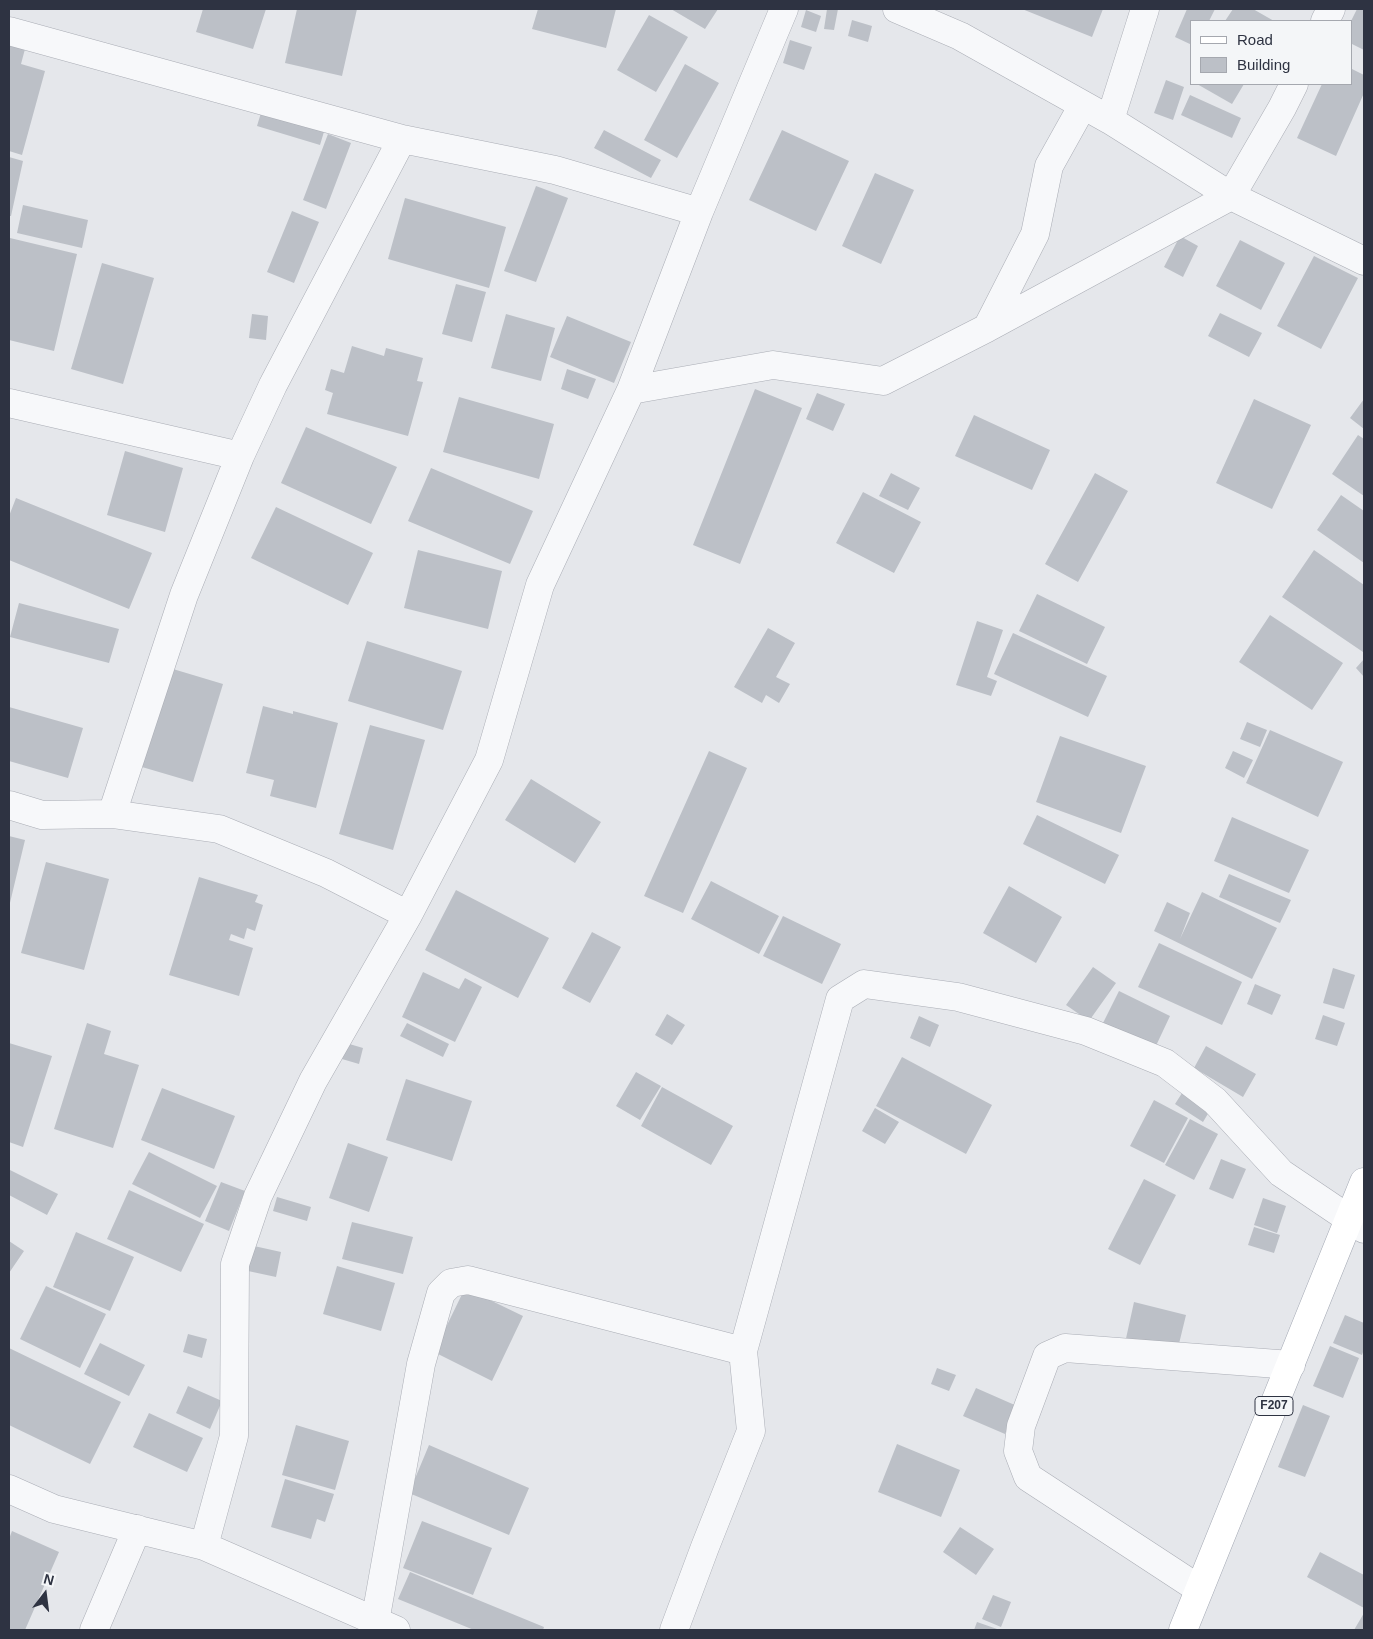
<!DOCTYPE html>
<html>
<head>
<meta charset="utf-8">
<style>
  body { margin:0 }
  #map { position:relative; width:1373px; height:1639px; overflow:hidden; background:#e5e7eb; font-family:Helvetica,sans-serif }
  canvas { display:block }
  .frame { position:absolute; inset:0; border:10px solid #2e3342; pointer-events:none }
  .legend { position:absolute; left:1190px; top:20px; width:162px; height:65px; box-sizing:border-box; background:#f4f6f8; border:1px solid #a5a8af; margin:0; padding:6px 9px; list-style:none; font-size:15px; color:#2e3342 }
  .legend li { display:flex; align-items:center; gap:10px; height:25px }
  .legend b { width:25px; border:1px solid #a5a8af }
  .north { position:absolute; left:20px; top:1569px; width:50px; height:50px; -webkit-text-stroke:4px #f4f6f8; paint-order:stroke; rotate:15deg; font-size:14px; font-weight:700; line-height:20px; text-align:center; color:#2e3342 }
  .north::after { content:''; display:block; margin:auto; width:18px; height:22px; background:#2e3342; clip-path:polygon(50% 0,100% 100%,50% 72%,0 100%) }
</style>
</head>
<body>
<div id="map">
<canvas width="1373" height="1639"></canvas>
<div class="frame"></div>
<ul class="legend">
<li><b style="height:6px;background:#fff"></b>Road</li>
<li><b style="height:14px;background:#bcc0c7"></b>Building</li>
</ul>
<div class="north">N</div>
</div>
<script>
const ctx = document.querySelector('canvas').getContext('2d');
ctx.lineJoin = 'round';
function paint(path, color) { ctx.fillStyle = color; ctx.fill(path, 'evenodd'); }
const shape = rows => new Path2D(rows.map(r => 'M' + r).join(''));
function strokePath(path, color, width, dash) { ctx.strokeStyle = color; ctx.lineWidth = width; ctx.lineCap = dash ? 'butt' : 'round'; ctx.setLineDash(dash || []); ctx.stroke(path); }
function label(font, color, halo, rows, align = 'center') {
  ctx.font = font + ' Helvetica,sans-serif'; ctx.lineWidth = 5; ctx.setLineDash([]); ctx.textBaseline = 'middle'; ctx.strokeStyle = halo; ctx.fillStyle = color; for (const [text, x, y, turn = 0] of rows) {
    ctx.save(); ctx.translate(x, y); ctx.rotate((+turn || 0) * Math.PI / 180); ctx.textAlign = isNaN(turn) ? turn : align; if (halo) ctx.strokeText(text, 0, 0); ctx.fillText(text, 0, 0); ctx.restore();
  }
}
const building = shape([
  [203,9,266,9,253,49,196,32],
  [297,9,357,9,342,76,285,63],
  [538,9,616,9,606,48,532,29],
  [671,9,718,9,705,29],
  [827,9,838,9,834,30,824,29],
  [1022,9,1103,9,1092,37],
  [1187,9,1215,9,1209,21,1192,21,1192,45,1175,37],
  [1233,9,1253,9,1274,21,1225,21],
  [1357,9,1364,9,1364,50,1352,44,1351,21],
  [806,10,821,16,816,32,801,27],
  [649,15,688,37,656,92,617,70],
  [852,20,872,26,868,42,848,36],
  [790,40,812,47,804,70,783,63],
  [9,45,25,49,21,64,45,71,22,155,9,151],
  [685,64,719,83,677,158,644,140],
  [1352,69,1364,75,1364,93,1336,156,1297,138,1322,84,1352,84],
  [1166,80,1184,87,1173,120,1154,113],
  [1197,84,1244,84,1232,104],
  [1190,95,1241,118,1232,138,1181,115],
  [263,106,326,125,320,145,257,126],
  [604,130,661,160,651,178,594,148],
  [782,130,849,161,816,231,749,200],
  [328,134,351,143,326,209,303,200],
  [9,157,23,161,11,216,9,216],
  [875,173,914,190,881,264,842,246],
  [536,186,568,198,536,282,504,271],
  [405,198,506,227,489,288,388,259],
  [23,205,88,220,82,248,17,233],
  [292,211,319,222,294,283,267,272],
  [1180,236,1198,246,1183,277,1164,267],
  [10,238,77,254,54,351,9,340],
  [1240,240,1285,263,1261,310,1216,286],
  [1314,256,1358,278,1321,349,1277,326],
  [102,263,154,278,123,384,71,369],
  [456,284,486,292,472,342,442,334],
  [1220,313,1262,333,1249,357,1208,336],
  [252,314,268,316,266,340,249,338],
  [506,314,555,328,541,381,491,368],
  [567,316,631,342,614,383,550,357],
  [352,346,384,356,386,348,423,358,417,381,423,382,408,436,327,414,333,393,325,390,331,369,344,373],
  [567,369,596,379,588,399,561,389],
  [755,389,802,408,740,564,693,545],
  [817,393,845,404,833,431,806,419],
  [459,397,554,424,539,479,443,452],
  [1254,399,1311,425,1272,509,1216,483],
  [1364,399,1364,429,1350,418],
  [974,415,1050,450,1032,490,955,456],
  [306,427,397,467,371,524,281,483],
  [1358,435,1364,439,1364,496,1332,474],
  [125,451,183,468,165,532,107,515],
  [431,468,533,511,510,564,408,521],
  [891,473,920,488,908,510,879,496],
  [1095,473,1128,491,1078,582,1045,564],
  [863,492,921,522,894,573,836,543],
  [1341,495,1364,511,1364,563,1317,530],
  [16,498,152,553,129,609,9,560,9,516],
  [276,507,373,553,348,605,251,558],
  [418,550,502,571,488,629,404,608],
  [1314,550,1364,585,1364,650,1363,652,1282,597],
  [1037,594,1105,627,1087,664,1019,631],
  [19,603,119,629,109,663,10,637],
  [1270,615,1343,663,1312,710,1239,662],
  [977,621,1003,630,987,677,997,681,991,696,956,685],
  [768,628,795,643,776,677,790,684,779,703,766,695,762,703,734,687],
  [1013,633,1107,676,1088,717,994,674],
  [367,641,462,671,443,730,348,701],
  [1364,659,1364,677,1356,668],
  [173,669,223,684,193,782,142,767],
  [263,706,293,714,293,711,338,723,316,808,270,796,274,780,246,773],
  [9,707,83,728,68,778,9,761],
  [1247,722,1267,730,1260,747,1240,739],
  [370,725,425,740,393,850,339,834],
  [1270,730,1343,762,1318,817,1246,783],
  [1060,736,1146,766,1121,833,1036,802],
  [709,751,747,768,683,913,644,896],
  [1233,751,1253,760,1244,778,1225,768],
  [531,779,601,822,575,863,505,820],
  [1037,815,1119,855,1105,884,1023,844],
  [1232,817,1309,850,1289,893,1214,861],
  [9,836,25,840,9,907],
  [46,862,109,879,84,970,21,953],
  [1229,874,1291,900,1280,923,1219,897],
  [199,877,258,895,255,902,263,905,255,931,247,928,244,939,231,934,229,940,253,948,239,996,169,975],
  [711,881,779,916,759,954,691,919],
  [1009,886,1062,917,1036,963,983,933],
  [456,890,549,938,518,998,425,950],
  [1202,892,1277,928,1252,979,1154,931,1167,902,1190,913,1180,939],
  [783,916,841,944,822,984,763,956],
  [592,932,621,947,590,1003,562,988],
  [1159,943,1242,982,1222,1025,1138,987],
  [1093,967,1116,983,1089,1021,1066,1005],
  [1333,968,1355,975,1344,1009,1323,1003],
  [423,972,459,989,465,978,482,987,455,1042,402,1017],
  [1255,984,1281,995,1272,1015,1247,1004],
  [1119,991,1170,1016,1154,1050,1102,1025],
  [667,1014,685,1025,672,1045,655,1035],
  [1323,1015,1345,1023,1337,1046,1315,1039],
  [919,1016,939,1025,930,1047,910,1038],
  [87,1023,111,1031,104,1054,139,1065,113,1148,54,1129],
  [407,1023,449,1044,443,1057,400,1036],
  [9,1043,52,1056,23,1147,9,1142],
  [346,1043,363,1048,359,1064,342,1059],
  [1206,1046,1256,1074,1243,1097,1194,1068],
  [902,1057,992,1105,966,1154,876,1106],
  [636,1072,661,1086,640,1120,616,1106],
  [406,1079,472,1101,452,1161,386,1140],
  [662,1087,733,1126,711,1165,641,1126],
  [162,1088,235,1116,214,1169,141,1140],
  [1184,1090,1212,1107,1203,1122,1175,1104],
  [1154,1100,1188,1118,1164,1163,1130,1146],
  [875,1108,899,1122,885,1144,862,1131],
  [1190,1119,1218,1134,1194,1180,1165,1165],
  [348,1143,388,1157,369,1212,329,1198],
  [149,1152,217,1186,200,1218,132,1184],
  [1221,1159,1246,1169,1233,1199,1209,1189],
  [10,1170,58,1194,47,1215,9,1195],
  [1144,1179,1176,1195,1140,1265,1108,1249],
  [221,1182,245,1191,229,1231,205,1221],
  [129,1190,204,1224,181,1272,107,1239],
  [277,1197,311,1207,307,1221,273,1211],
  [1263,1198,1286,1206,1277,1233,1254,1225],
  [352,1222,413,1237,403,1274,342,1259],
  [1254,1227,1280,1235,1274,1253,1248,1245],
  [76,1232,134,1257,110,1311,53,1287],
  [9,1241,24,1251,9,1273],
  [254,1246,281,1252,276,1277,248,1271],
  [337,1266,395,1283,381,1331,323,1314],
  [46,1286,106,1314,80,1368,20,1339],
  [465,1288,523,1316,492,1381,434,1352],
  [1134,1302,1186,1315,1178,1348,1125,1343],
  [1345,1315,1364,1323,1364,1349,1362,1355,1333,1343],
  [188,1334,207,1339,202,1358,183,1352],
  [100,1343,145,1365,129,1396,84,1374],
  [1330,1346,1359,1358,1343,1398,1313,1386],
  [9,1348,121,1402,90,1464,9,1425],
  [937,1368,956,1375,949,1391,931,1384],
  [188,1386,222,1401,210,1429,176,1413],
  [976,1388,1017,1406,1005,1434,963,1416],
  [1303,1405,1330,1416,1305,1477,1278,1467],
  [149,1413,203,1438,187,1472,133,1447],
  [296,1425,349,1441,335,1490,282,1475],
  [897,1444,960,1470,941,1517,878,1492],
  [429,1445,529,1488,509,1535,409,1493],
  [285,1479,334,1494,325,1522,317,1519,311,1539,271,1527],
  [422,1521,492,1548,473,1595,403,1568],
  [960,1527,994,1549,976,1575,943,1552],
  [12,1531,59,1552,25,1630,9,1630,9,1539],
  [1320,1552,1364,1575,1364,1608,1307,1577],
  [410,1572,544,1627,543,1630,474,1630,398,1599],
  [993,1595,1011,1602,1001,1627,982,1619],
  [1364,1613,1364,1630,1354,1630],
  [977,1622,1000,1630,974,1630]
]);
const minor = shape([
  [897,9,960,36,1110,120,1231,196,1364,261],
  [1325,21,1331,9],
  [9,31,402,139,555,170,699,212],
  [1110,120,1145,9],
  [987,328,1035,234,1049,166,1083,105],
  [631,390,773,365,883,381,987,328,1231,196,1282,108,1294,84],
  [9,403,240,456],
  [9,805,42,815,112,814,219,829,326,873,408,915],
  [112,814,184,595,240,456,273,385,402,139],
  [9,1489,54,1509,204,1546,396,1630],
  [204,1546,234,1436,235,1264,258,1196,313,1081,408,915,489,760,540,585,631,390,699,212,784,9],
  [1199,1589,1028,1477,1018,1451,1021,1426,1047,1356,1065,1348,1291,1365],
  [375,1622,421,1364,441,1293,451,1283,468,1280,743,1351],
  [94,1630,137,1529],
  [674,1630,705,1547,751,1431,743,1351,840,999,864,984,958,997,1086,1031,1165,1063,1215,1101,1281,1173,1364,1229]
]);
const major = shape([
  [1183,1630,1364,1182]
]);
const shields = [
  [1274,1406,38]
];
const shieldNames = [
  ["F207",1274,1406]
];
paint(building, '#bcc0c7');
strokePath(minor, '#aaadb5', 29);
strokePath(major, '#a5aab5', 29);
strokePath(minor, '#f7f8fa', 28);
strokePath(major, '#fff', 28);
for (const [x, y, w] of shields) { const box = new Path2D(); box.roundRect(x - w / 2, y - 9.5, w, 19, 4); ctx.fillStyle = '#f4f6f8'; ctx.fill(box); strokePath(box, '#2e3342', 1); }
label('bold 12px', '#2e3342', null, shieldNames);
</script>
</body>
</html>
